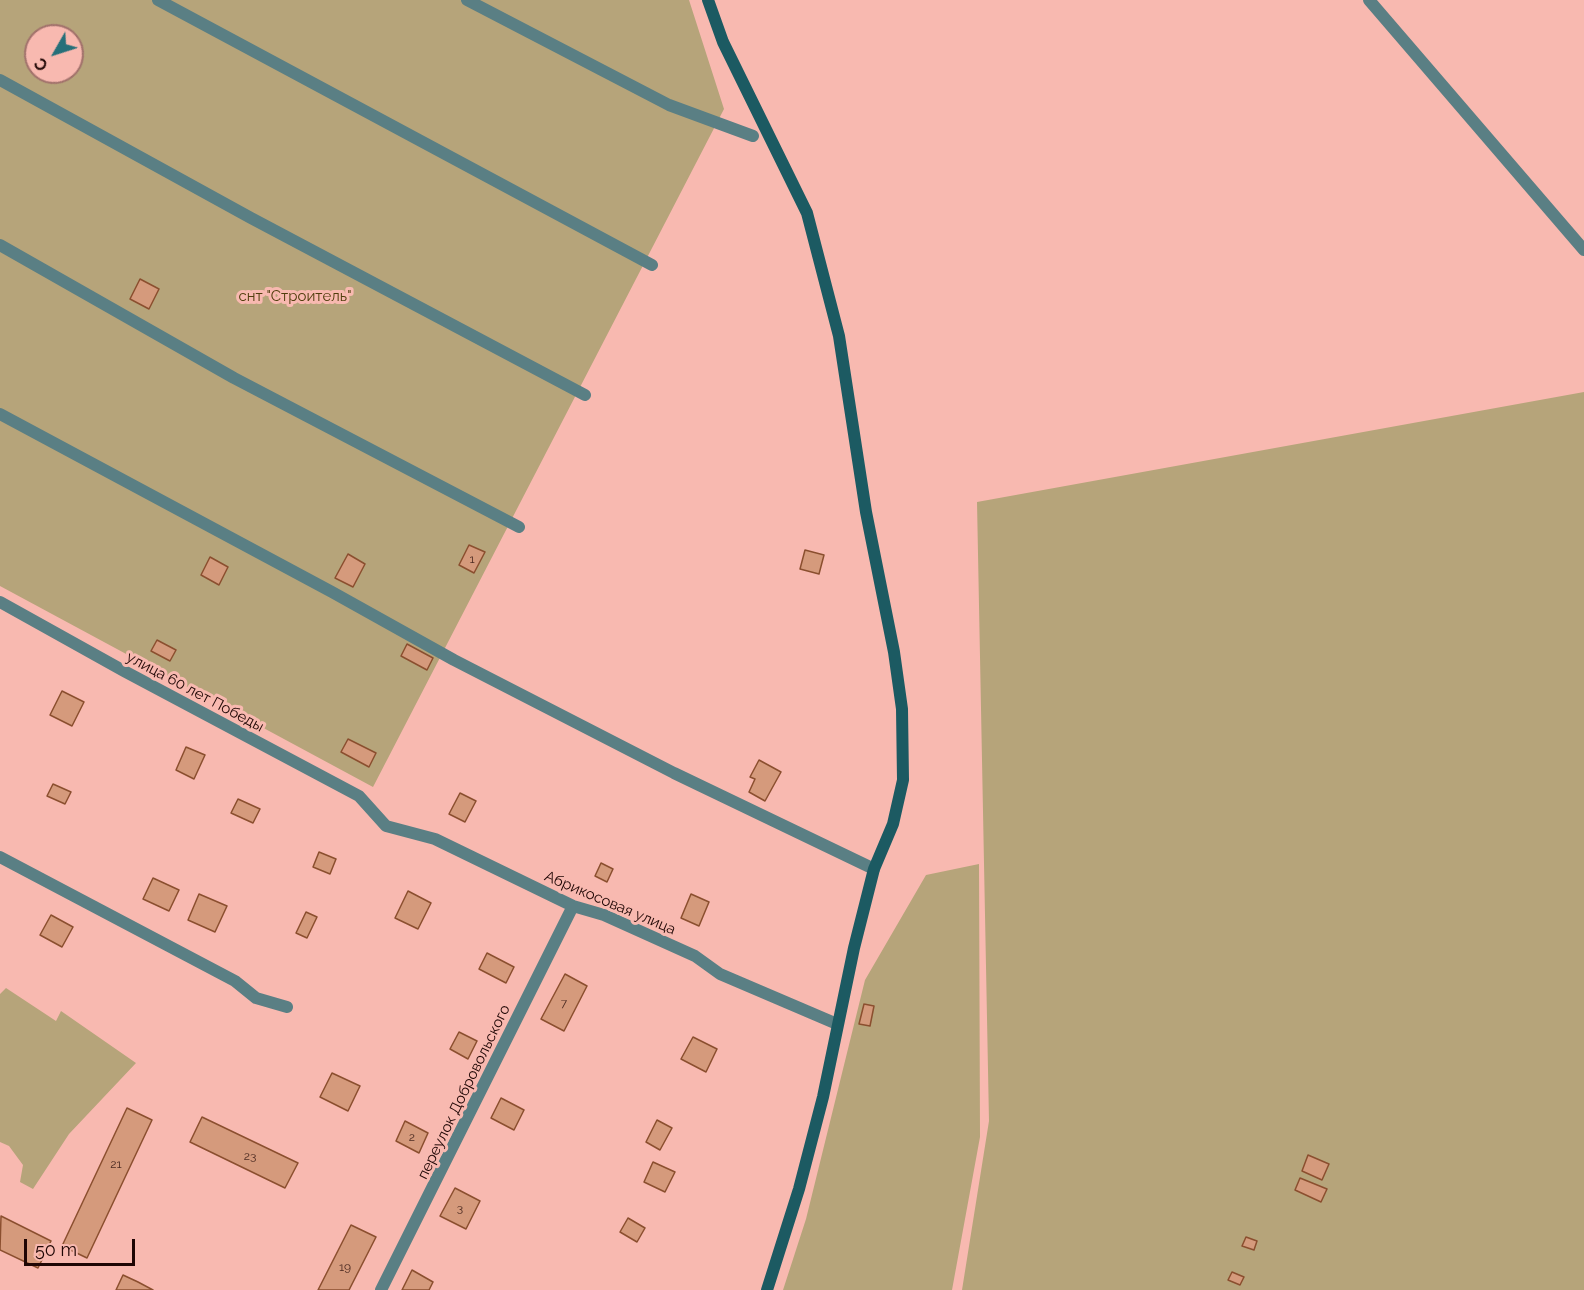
<!DOCTYPE html>
<html>
<head>
<meta charset="utf-8">
<style>
  body { margin:0 }
  #map { position:relative; width:1584px; height:1290px; overflow:hidden; background:#f8b9b0; font-family:Raleway,sans-serif }
  canvas { display:block }
  .north { position:absolute; left:24px; top:24px; width:60px; height:60px; box-sizing:border-box; background:#f8b9b0; border:2px solid #a1716b; border-radius:50%; rotate:231deg; font-size:16px; font-weight:700; line-height:24px; text-align:center; color:#1f0604 }
  .north::after { content:''; display:block; margin:auto; width:21px; height:27px; background:#266f79; clip-path:polygon(50% 0,100% 100%,50% 72%,0 100%) }
  .scale { position:absolute; left:24px; top:1239px; width:111px; height:27px; box-sizing:border-box; border:3px solid #1f0604; border-top:0; padding-left:8px; font-size:18px; line-height:21px; white-space:nowrap; color:#1f0604; -webkit-text-stroke:4px #f8b9b0; paint-order:stroke }
</style>
</head>
<body>
<div id="map">
<canvas width="1584" height="1290"></canvas>
<div class="north">С</div>
<div class="scale">50 m</div>
</div>
<script>
const ctx = document.querySelector('canvas').getContext('2d');
ctx.lineJoin = 'round';
function paint(path, color) { ctx.fillStyle = color; ctx.fill(path, 'evenodd'); }
const shape = rows => new Path2D(rows.map(r => 'M' + r).join(''));
function strokePath(path, color, width, dash) { ctx.strokeStyle = color; ctx.lineWidth = width; ctx.lineCap = dash ? 'butt' : 'round'; ctx.setLineDash(dash || []); ctx.stroke(path); }
function label(font, color, halo, rows, align = 'center') {
  ctx.font = font + ' Raleway,sans-serif'; ctx.lineWidth = 6; ctx.setLineDash([]); ctx.textBaseline = 'middle'; ctx.strokeStyle = halo; ctx.fillStyle = color; for (const [text, x, y, turn = 0] of rows) {
    ctx.save(); ctx.translate(x, y); ctx.rotate((+turn || 0) * Math.PI / 180); ctx.textAlign = isNaN(turn) ? turn : align; if (halo) ctx.strokeText(text, 0, 0); ctx.fillText(text, 0, 0); ctx.restore();
  }
}
const green = shape([
  [0,0,689,0,724,109,373,787,0,586],
  [36,36,72,36,72,72,36,72],
  [1584,392,1584,1290,962,1290,989,1121,977,502],
  [979,864,980,1137,952,1290,783,1290,806,1219,865,980,926,875],
  [6,988,56,1021,61,1011,136,1063,69,1134,33,1189,20,1182,23,1165,9,1146,0,1142,0,994]
]);
const building = shape([
  [140,279,159,289,149,309,130,299,140,279],
  [469,545,485,552,474,573,459,565,469,545],
  [805,550,824,555,819,574,800,569,805,550],
  [348,554,365,564,353,587,335,578,348,554],
  [210,557,228,567,219,585,201,575,210,557],
  [157,640,176,650,170,661,151,651,157,640],
  [407,644,433,658,427,670,401,656,407,644],
  [62,691,84,702,72,726,50,715,62,691],
  [348,739,376,753,369,767,341,752,348,739],
  [186,747,205,755,194,779,176,770,186,747],
  [759,760,781,772,765,801,749,792,755,779,750,777,759,760],
  [53,784,71,792,65,804,47,796,53,784],
  [460,793,476,801,465,822,449,814,460,793],
  [238,799,260,809,253,823,231,813,238,799],
  [319,852,336,859,330,874,313,867,319,852],
  [601,863,613,869,607,882,595,876,601,863],
  [153,878,179,890,169,911,143,899,153,878],
  [408,891,431,903,418,929,395,918,408,891],
  [199,894,227,906,215,932,188,920,199,894],
  [691,894,709,902,699,926,681,918,691,894],
  [306,912,317,917,307,938,296,933,306,912],
  [51,915,73,927,62,947,40,935,51,915],
  [487,953,514,967,506,983,479,969,487,953],
  [565,974,587,986,564,1031,541,1019,565,974],
  [864,1004,874,1006,870,1026,859,1024,864,1004],
  [459,1032,477,1041,468,1059,450,1049,459,1032],
  [693,1037,717,1049,706,1072,681,1059,693,1037],
  [332,1073,360,1086,348,1111,320,1097,332,1073],
  [501,1098,524,1110,514,1130,491,1118,501,1098],
  [127,1108,152,1120,87,1258,62,1246,127,1108],
  [202,1117,298,1163,285,1188,190,1142,202,1117],
  [657,1120,672,1128,660,1150,646,1142,657,1120],
  [405,1121,428,1133,419,1153,396,1141,405,1121],
  [1308,1155,1329,1164,1322,1180,1302,1171,1308,1155],
  [653,1162,675,1172,665,1192,644,1182,653,1162],
  [1300,1178,1327,1189,1321,1202,1295,1190,1300,1178],
  [455,1188,480,1201,466,1229,440,1216,455,1188],
  [1,1216,51,1241,38,1268,0,1250,1,1216],
  [628,1218,645,1228,637,1242,620,1232,628,1218],
  [351,1225,376,1237,349,1290,318,1290,351,1225],
  [1246,1237,1257,1241,1254,1250,1242,1246,1246,1237],
  [412,1270,433,1282,429,1290,402,1290,412,1270],
  [1232,1272,1244,1277,1240,1285,1228,1280,1232,1272],
  [123,1275,138,1282,153,1290,116,1290,123,1275]
]);
const street = shape([
  [158,0,652,265],
  [467,0,669,105,753,136],
  [1369,0,1584,250],
  [0,80,251,218,585,395],
  [0,245,234,378,519,527],
  [0,414,332,592,454,660,674,773,874,869],
  [0,602,124,671,359,796,386,826,435,839,573,906,604,915,695,956,720,974,837,1024],
  [0,857,235,981,256,998,287,1007],
  [381,1290,573,906]
]);
const secondary = shape([
  [708,0,723,42,807,213,839,336,866,512,894,652,902,709,903,780,893,824,874,869,854,948,823,1097,799,1189,767,1290]
]);
const numberNames = [
  ["1",472,559],
  ["7",564,1003],
  ["2",412,1137],
  ["23",250,1156],
  ["21",116,1164],
  ["3",460,1208],
  ["19",345,1267]
];
const parkNames = [
  ["снт \"Строитель\"",295,296]
];
const streetNames = [
  ["улица 60 лет Победы",195,692,28],
  ["Абрикосовая улица",610,903,23],
  ["переулок Добровольского",464,1092,-64]
];
paint(green, '#b6a47a');
paint(building, '#d59a7c');
strokePath(building, '#8b4f2f', 1.5);
strokePath(street, '#5a7f84', 12);
strokePath(secondary, '#1c5a62', 12);
label('12px', '#4c2b22', null, numberNames);
label('15px', '#503e0d', '#f8b9b0', parkNames);
label('15px', '#1f0604', '#f8b9b0', streetNames);
</script>
</body>
</html>
